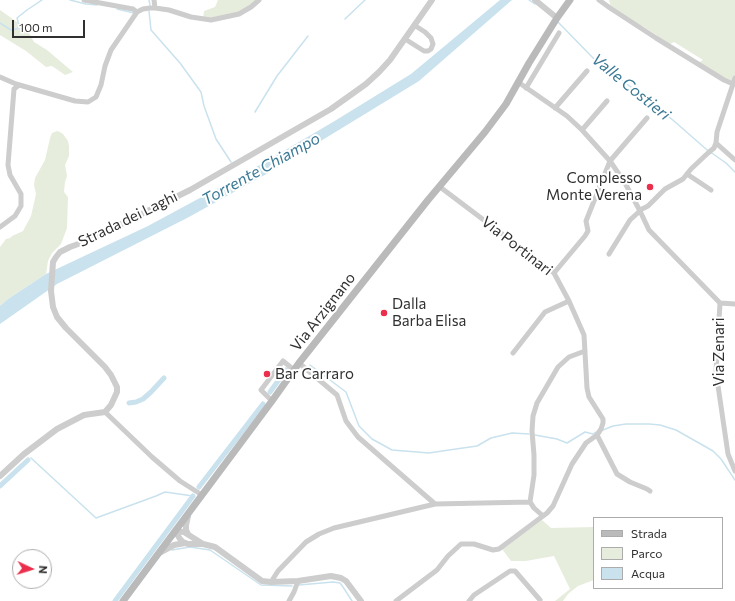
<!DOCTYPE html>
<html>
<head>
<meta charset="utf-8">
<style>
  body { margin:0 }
  #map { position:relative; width:735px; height:601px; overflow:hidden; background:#fff; font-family:Commissioner,sans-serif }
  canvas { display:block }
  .legend { position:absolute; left:593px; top:517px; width:130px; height:72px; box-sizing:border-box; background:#fff; border:1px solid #acacac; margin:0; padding:5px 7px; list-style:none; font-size:12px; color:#303030 }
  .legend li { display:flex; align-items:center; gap:8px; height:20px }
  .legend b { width:20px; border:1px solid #acacac }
  .north { position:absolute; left:12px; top:549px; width:40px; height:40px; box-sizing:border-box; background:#fff; border:1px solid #acacac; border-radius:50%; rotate:94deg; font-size:11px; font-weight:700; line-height:16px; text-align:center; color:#303030 }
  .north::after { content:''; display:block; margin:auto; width:14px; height:18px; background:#ea2e4b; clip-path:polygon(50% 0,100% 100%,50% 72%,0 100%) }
  .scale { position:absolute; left:12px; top:20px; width:73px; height:18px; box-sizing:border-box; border:2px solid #303030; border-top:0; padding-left:5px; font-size:12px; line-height:14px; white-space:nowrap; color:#303030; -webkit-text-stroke:3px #fff; paint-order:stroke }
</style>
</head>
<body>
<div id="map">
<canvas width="735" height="601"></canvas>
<ul class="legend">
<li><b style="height:5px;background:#bababa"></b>Strada</li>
<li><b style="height:11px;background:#e7eddd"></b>Parco</li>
<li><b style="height:11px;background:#c9e2ed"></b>Acqua</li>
</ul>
<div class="north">N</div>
<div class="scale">100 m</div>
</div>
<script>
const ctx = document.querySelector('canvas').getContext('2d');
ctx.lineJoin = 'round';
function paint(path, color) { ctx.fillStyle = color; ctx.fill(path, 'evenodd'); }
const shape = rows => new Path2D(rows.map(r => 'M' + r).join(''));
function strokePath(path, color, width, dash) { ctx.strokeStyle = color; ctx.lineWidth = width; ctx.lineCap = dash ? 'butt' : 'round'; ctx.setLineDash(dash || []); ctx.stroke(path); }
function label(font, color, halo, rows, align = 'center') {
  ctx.font = font + ' Commissioner,sans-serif'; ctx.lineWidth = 4; ctx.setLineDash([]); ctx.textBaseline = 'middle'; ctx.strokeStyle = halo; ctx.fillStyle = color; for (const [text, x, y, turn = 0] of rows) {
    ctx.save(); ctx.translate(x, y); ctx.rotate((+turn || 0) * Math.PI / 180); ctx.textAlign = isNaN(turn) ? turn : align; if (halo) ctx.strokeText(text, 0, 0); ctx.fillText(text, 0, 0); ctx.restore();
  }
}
const green = shape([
  [218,0,258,0,238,13,203,19,204,11,215,7],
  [609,0,735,0,735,78,732,84,698,63,703,60,674,42,670,44,644,27,612,11],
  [0,10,27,29,34,42,47,50,73,72,65,75,52,66,46,67,26,51,0,35],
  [57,131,60,132,63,134,68,141,69,146,69,156,65,165,67,176,65,182,64,192,68,197,67,228,61,244,52,253,48,261,46,274,8,299,0,306,0,247,6,239,10,238,12,236,23,231,31,216,36,194,34,185,35,178,45,160,50,138,52,133],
  [542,520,551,528,594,527,594,580,578,586,568,594,563,601,555,601,570,589,554,556,526,561,511,561,502,549]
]);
const water = shape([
  [500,0,512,0,419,81,270,172,189,217,57,284,0,324,0,306,8,299,46,274,148,226,246,173,333,122,411,74]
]);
const stream = shape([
  [70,0,86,4,97,5],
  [149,0,150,5],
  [529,0,535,4],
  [117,9,134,13],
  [149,11,151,30,180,63,201,92,204,106,216,139,231,162],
  [345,19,365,0],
  [557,21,596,61,647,99,674,121,706,149,726,163,735,172],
  [0,23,11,30,20,28,17,18,27,10,42,0],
  [255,112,277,76,308,36],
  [310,365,346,392,359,426,372,439,392,450,429,453,449,450,477,446,491,438,512,433,529,434],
  [603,430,613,426,626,424,649,424,660,425,676,430,713,451,721,459,735,480],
  [535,435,557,439,567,443,585,432,593,434,596,432],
  [31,458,96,518,156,496,165,492,193,496],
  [172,550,190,547,210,550,261,585,292,586],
  [299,585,333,582,340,583,343,587,352,601]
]);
const canal = shape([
  [270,392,286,370],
  [129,403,136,402,143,399,151,392,164,378],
  [0,486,28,460],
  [199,487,263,404],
  [115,601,193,496]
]);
const minor = shape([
  [84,0,133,9,137,12],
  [154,0,155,8],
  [599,0,610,8,656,38,724,80,733,84],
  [405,39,424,51,428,51,431,49,433,44,431,38,425,32,414,25],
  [0,77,16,84,75,101,88,102,96,97,101,85,105,66,111,50,137,12,143,9,150,8,155,8,169,10,191,17,211,20,239,14,251,7,259,0],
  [518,82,567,116,582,130,610,161,625,183,640,211,649,230,720,303],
  [526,88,559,33],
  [555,108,587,71],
  [582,130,607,101],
  [716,143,735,160],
  [687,174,711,190],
  [0,227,15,216,21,206,21,194,10,175,8,165,14,89,19,85],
  [609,254,630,220,642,209,648,206,665,189,683,179,691,169,708,153,714,148,716,143,717,132,735,78],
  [554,273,585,236,588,231,586,221,610,161,647,118],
  [720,303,716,372,728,454,735,471],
  [720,303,735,304],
  [513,353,545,312,569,301],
  [299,363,337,395,346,421,358,437,435,504],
  [272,401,261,390,283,361,294,370],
  [105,412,152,457,180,481,202,495],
  [597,435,617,474,630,482,647,489,650,491],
  [530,502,534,508,543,516],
  [271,582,278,571,306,542,319,534,334,528,435,504,530,502,534,475,534,455,532,431,533,416,537,403,558,367,569,357,585,351],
  [289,601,294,592,298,581],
  [396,601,437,570,448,556,461,544,474,544,493,550,499,549,547,513,553,506,572,464,586,443,597,435,601,429,603,423,603,419,589,397,587,388,584,335,569,301,554,273,440,187],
  [469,601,474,595,510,571,515,571,540,600]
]);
const tertiary = shape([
  [535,0,557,18],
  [0,476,24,454,57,429,84,415,105,412,111,405,117,392,117,387,111,375,105,367,66,328,57,317,53,307,51,291,53,262,56,257,60,252,70,247,89,240,190,190,331,109,366,84,379,72,390,60,432,0],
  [175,531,180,539,183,542,188,544,203,544,215,547,262,581,271,582,298,581,331,576,341,578,346,581,361,601],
  [175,531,184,532,203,544],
  [188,534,186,530,186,525,188,516],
  [161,552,174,545,185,543]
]);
const secondary = shape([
  [123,601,272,401,299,363,428,200,485,132,506,104,529,63,557,18,570,0]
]);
const markers = [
  [650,187,4,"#ea2e4b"],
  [384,313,4,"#ea2e4b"],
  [267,374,4,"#ea2e4b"]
];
const poiNames = [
  ["Complesso",642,178,"right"],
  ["Monte Verena",642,195,"right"],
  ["Dalla",392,304],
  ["Barba Elisa",392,321],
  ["Bar Carraro",275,374]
];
const streetNames = [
  ["Strada dei Laghi",128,219,-26],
  ["Via Portinari",517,246,38],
  ["Via Arzignano",323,312,-52],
  ["Via Zenari",719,352,-90]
];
const waterNames = [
  ["Valle Costieri",631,87,39],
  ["Torrente Chiampo",261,169,-29]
];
paint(green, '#e7eddd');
paint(water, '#c9e2ed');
strokePath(stream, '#c9e2ed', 1.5);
strokePath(canal, '#c9e2ed', 5);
strokePath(minor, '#cdcdcd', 5);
strokePath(tertiary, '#cdcdcd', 6);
strokePath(secondary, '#bababa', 7);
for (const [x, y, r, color] of markers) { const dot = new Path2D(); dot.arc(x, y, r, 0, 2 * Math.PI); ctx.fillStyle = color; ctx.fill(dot); strokePath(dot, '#fff', 1.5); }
label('15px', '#303030', '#fff', poiNames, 'left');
label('15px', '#303030', '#fff', streetNames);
label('italic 16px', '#3b7995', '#fff', waterNames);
</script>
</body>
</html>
